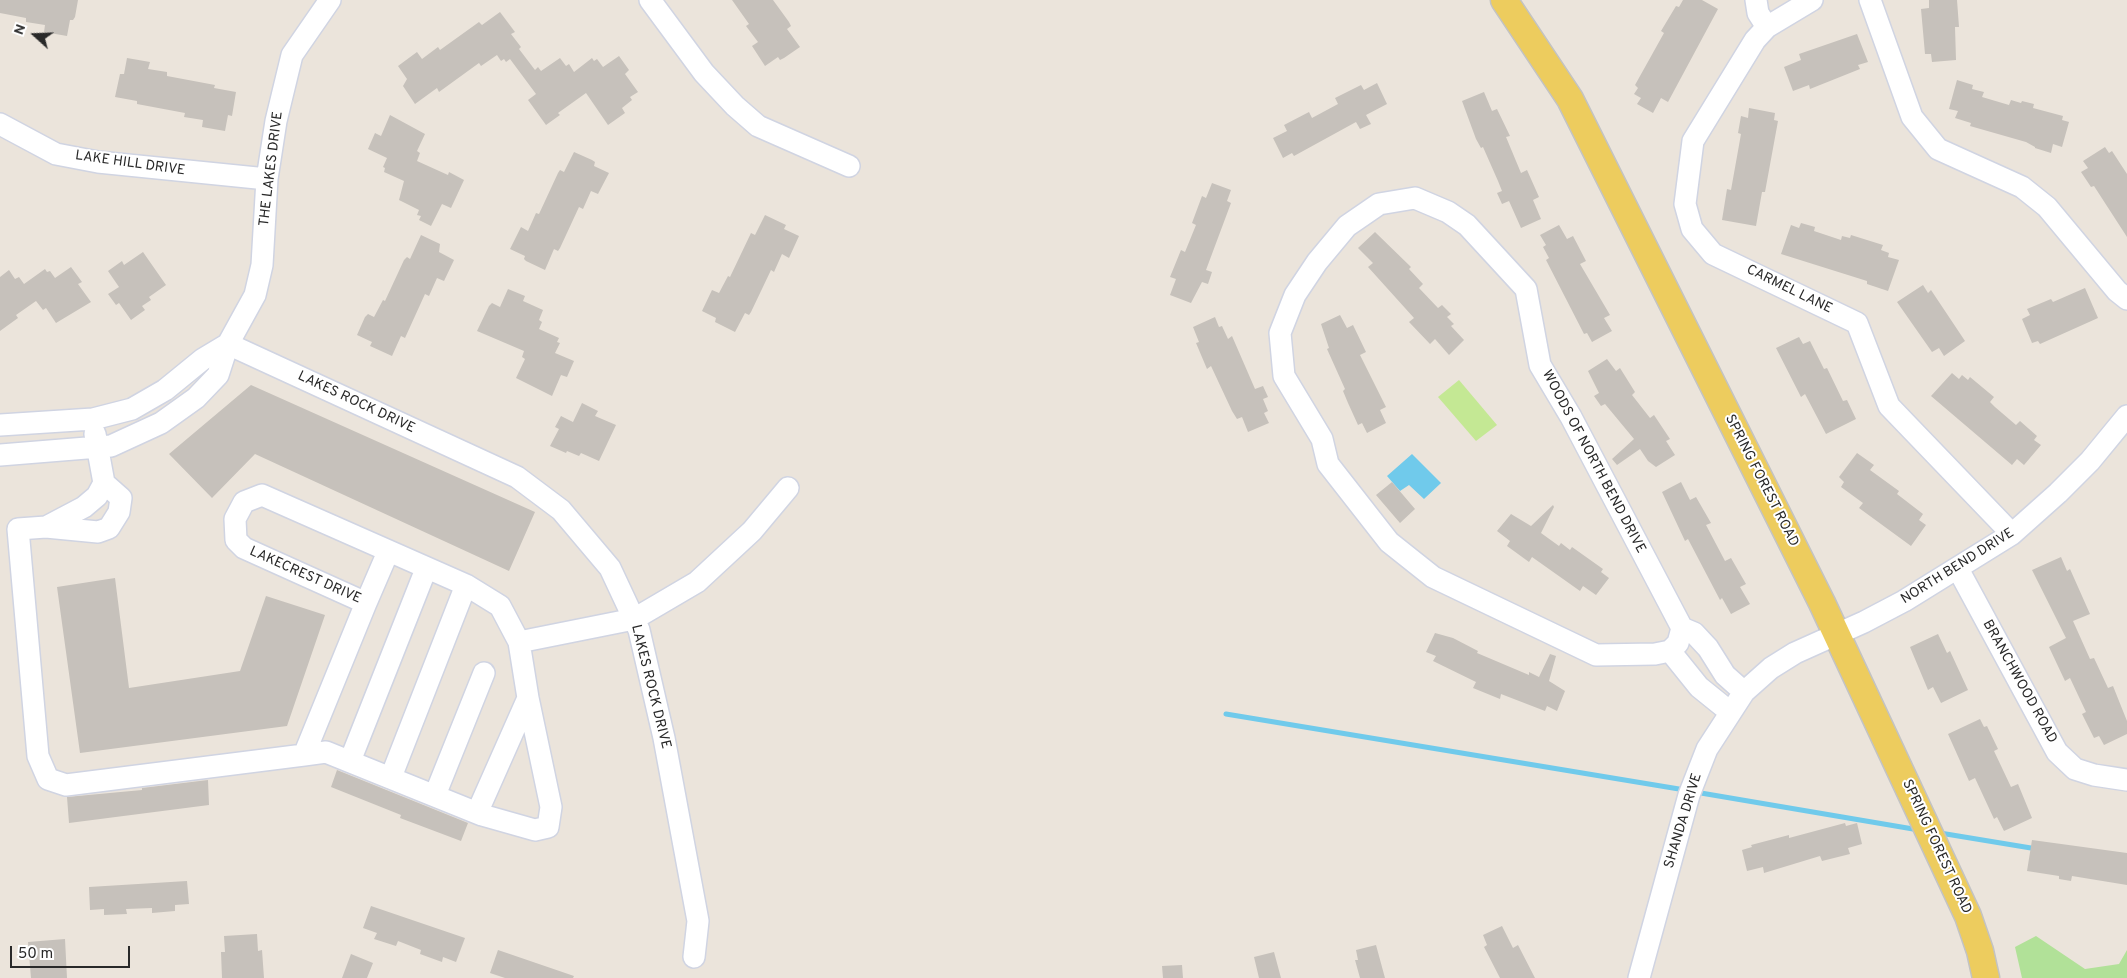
<!DOCTYPE html>
<html>
<head>
<meta charset="utf-8">
<style>
  body { margin:0 }
  #map { position:relative; width:2127px; height:978px; overflow:hidden; background:#ebe4db; font-family:Overpass,sans-serif }
  canvas { display:block }
  .north { position:absolute; left:10px; top:10px; width:50px; height:50px; -webkit-text-stroke:4px #fff; paint-order:stroke; rotate:290deg; font-size:14px; font-weight:700; line-height:20px; text-align:center; color:#292929 }
  .north::after { content:''; display:block; margin:auto; width:18px; height:22px; background:#292929; clip-path:polygon(50% 0,100% 100%,50% 72%,0 100%) }
  .scale { position:absolute; left:10px; top:946px; width:120px; height:22px; box-sizing:border-box; border:2px solid #292929; border-top:0; padding-left:6px; font-size:15px; line-height:18px; white-space:nowrap; color:#292929; -webkit-text-stroke:4px #fff; paint-order:stroke }
</style>
</head>
<body>
<div id="map">
<canvas width="2127" height="978"></canvas>
<div class="north">N</div>
<div class="scale">50 m</div>
</div>
<script>
const ctx = document.querySelector('canvas').getContext('2d');
ctx.lineJoin = 'round';
function paint(path, color) { ctx.fillStyle = color; ctx.fill(path, 'evenodd'); }
const shape = rows => new Path2D(rows.map(r => 'M' + r).join(''));
function strokePath(path, color, width, dash) { ctx.strokeStyle = color; ctx.lineWidth = width; ctx.lineCap = dash ? 'butt' : 'round'; ctx.setLineDash(dash || []); ctx.stroke(path); }
function label(font, color, halo, rows, align = 'center') {
  ctx.font = font + ' Overpass,sans-serif'; ctx.lineWidth = 4; ctx.setLineDash([]); ctx.textBaseline = 'middle'; ctx.strokeStyle = halo; ctx.fillStyle = color; for (const [text, x, y, turn = 0] of rows) {
    ctx.save(); ctx.translate(x, y); ctx.rotate((+turn || 0) * Math.PI / 180); ctx.textAlign = isNaN(turn) ? turn : align; if (halo) ctx.strokeText(text, 0, 0); ctx.fillText(text, 0, 0); ctx.restore();
  }
}
const green = shape([
  [2036,936,2085,969,2119,964,2127,950,2127,978,2022,978,2015,947]
]);
const pitch = shape([
  [1459,380,1497,425,1476,441,1438,397]
]);
const water = shape([
  [1412,454,1441,483,1424,499,1409,485,1400,491,1387,476]
]);
const stream = shape([
  [1226,714,1685,790],
  [1695,792,1919,830],
  [1940,833,2037,849]
]);
const building = shape([
  [0,0,78,0,75,17,73,20,70,20,67,36,44,32,45,25,26,22,26,18,0,13],
  [732,0,773,0,789,22,791,26,787,29,800,47,784,58,780,60,778,57,765,66,752,46,758,42,746,26,749,24],
  [1683,0,1702,0,1718,9,1668,102,1661,98,1653,113,1637,104,1641,98,1634,94,1638,88,1635,85,1664,33,1661,31,1676,6,1679,7],
  [1929,0,1957,0,1959,27,1955,27,1956,60,1932,62,1931,54,1925,54,1921,9,1929,8],
  [500,12,515,32,511,34,521,47,519,49,535,70,538,67,541,71,560,58,566,66,569,64,574,72,592,58,594,61,597,59,603,67,619,56,629,70,625,74,638,92,630,97,632,100,622,108,625,113,608,125,586,93,558,113,560,115,546,125,528,100,536,94,510,59,506,62,504,59,501,61,497,55,481,66,479,63,439,92,437,88,415,104,403,86,407,79,398,66,417,52,422,59,438,47,440,50,479,22,482,25],
  [1857,34,1868,62,1858,65,1860,69,1810,89,1809,85,1793,91,1784,67,1801,60,1799,54],
  [127,58,150,62,148,69,167,72,167,76,215,85,214,88,236,92,232,116,228,115,225,131,202,127,203,120,184,117,185,113,137,104,137,101,115,97,120,74,124,74],
  [1957,80,1973,85,1972,89,1984,92,1982,97,2009,105,2011,100,2021,103,2022,101,2034,104,2033,108,2063,116,2062,120,2069,122,2062,147,2053,144,2051,153,2035,148,2035,147,2026,142,1970,126,1971,123,1955,118,1958,111,1949,109],
  [1377,83,1387,104,1366,115,1371,124,1360,129,1356,122,1294,156,1292,153,1283,158,1273,138,1287,131,1284,125,1309,112,1312,118,1338,104,1335,98,1361,85,1364,90],
  [1484,92,1492,111,1497,109,1510,136,1506,137,1521,173,1527,170,1539,197,1533,200,1541,219,1521,228,1509,201,1502,204,1497,193,1502,191,1498,181,1483,147,1481,148,1476,139,1462,101],
  [1749,108,1775,113,1774,120,1778,121,1765,192,1762,192,1756,226,1722,220,1727,189,1731,190,1741,134,1738,133,1741,116,1748,118],
  [390,115,425,134,417,151,420,153,417,161,448,175,449,172,464,180,451,208,442,204,431,226,419,220,421,216,417,215,419,210,399,200,404,181,384,172,385,168,383,167,387,158,368,149,375,133,381,136],
  [2105,147,2109,153,2112,151,2127,174,2127,237,2094,186,2091,187,2081,172,2088,168,2083,161],
  [574,152,592,160,595,162,594,166,609,173,598,194,591,191,583,209,579,207,560,248,558,251,554,249,545,270,526,261,524,259,525,256,510,249,521,227,528,231,536,213,539,214,558,173,560,170,564,172],
  [1212,183,1231,190,1227,201,1231,203,1206,270,1212,272,1208,284,1202,282,1191,303,1170,295,1176,279,1170,277,1181,250,1185,252,1196,225,1192,223,1202,196,1206,198],
  [765,215,786,225,784,229,799,236,789,258,782,254,774,272,771,270,751,312,749,315,745,313,735,332,715,322,716,318,702,311,712,290,719,293,728,276,730,277,751,233,755,235],
  [1801,223,1815,227,1814,231,1841,240,1842,236,1850,238,1851,235,1883,245,1881,250,1889,253,1888,257,1899,260,1888,291,1867,284,1867,281,1781,254,1791,225,1799,228],
  [1559,225,1567,239,1573,236,1586,261,1580,264,1610,315,1604,318,1612,331,1592,342,1587,333,1584,334,1546,260,1549,258,1543,247,1546,245,1540,235],
  [1375,232,1411,267,1409,269,1423,284,1419,288,1438,308,1442,305,1451,314,1447,317,1454,324,1451,326,1464,340,1449,355,1435,339,1430,344,1409,322,1414,318,1368,267,1373,263,1358,248],
  [421,235,440,244,439,252,454,260,444,281,437,278,429,296,425,294,405,338,401,336,392,356,370,346,372,342,357,335,365,317,368,314,374,317,383,300,385,301,404,260,407,257,410,259],
  [143,252,166,285,149,297,151,300,142,306,145,310,131,320,119,303,116,305,108,294,119,287,108,271,122,261,124,265],
  [71,267,82,282,78,284,91,302,56,323,46,308,43,310,36,301,16,315,18,318,0,331,0,277,9,270,15,279,19,277,24,284,45,269,47,272,50,271,55,278],
  [1923,285,1928,293,1931,290,1965,341,1944,356,1939,348,1932,352,1897,302],
  [2085,288,2098,318,2040,344,2038,341,2032,343,2022,319,2030,315,2027,309,2051,299,2053,302],
  [508,289,525,296,523,301,543,310,539,320,542,322,539,329,559,338,557,342,560,343,555,353,574,361,567,377,561,375,552,396,516,378,525,359,522,357,524,351,477,331,489,306,492,303,500,307],
  [1340,315,1347,328,1353,325,1366,352,1360,355,1386,407,1380,410,1386,423,1367,433,1362,423,1358,425,1348,403,1343,391,1345,389,1327,349,1329,348,1321,324],
  [1215,317,1219,327,1222,326,1228,339,1232,336,1255,389,1263,386,1268,397,1263,399,1268,411,1264,413,1269,423,1248,432,1242,417,1237,419,1232,411,1211,366,1207,369,1196,343,1199,342,1193,327],
  [1799,337,1803,344,1810,341,1824,369,1827,368,1843,401,1847,400,1856,419,1826,434,1805,394,1801,397,1776,348],
  [1607,359,1616,371,1620,368,1635,392,1632,395,1650,418,1654,415,1670,439,1666,441,1675,455,1656,467,1648,461,1640,449,1617,465,1612,459,1634,439,1605,404,1601,406,1594,396,1599,393,1588,371],
  [1952,373,1959,379,1962,375,1968,380,1970,377,1994,397,1990,402,1995,407,2016,425,2020,421,2037,436,2034,440,2041,445,2024,465,2017,459,2012,465,1931,396],
  [251,385,535,512,509,571,255,454,212,498,169,454],
  [582,403,598,411,595,416,616,425,599,461,581,453,579,456,567,451,566,453,550,446,559,429,555,427,561,416,573,422],
  [1857,453,1874,465,1870,470,1899,491,1897,494,1923,514,1919,520,1926,525,1911,546,1859,508,1863,503,1841,487,1844,482,1839,477],
  [1392,482,1415,509,1400,523,1376,495],
  [1681,482,1690,500,1696,497,1711,523,1706,525,1725,561,1731,558,1746,584,1740,587,1750,604,1731,614,1722,598,1720,600,1688,539,1685,541,1662,492],
  [1553,505,1554,507,1541,533,1559,546,1561,543,1570,550,1572,547,1603,569,1601,572,1609,578,1596,595,1583,586,1580,591,1532,557,1529,562,1507,546,1510,541,1497,531,1511,514,1531,526],
  [2061,557,2067,571,2070,569,2090,614,2073,621,2090,659,2094,658,2108,688,2113,686,2127,721,2127,734,2104,745,2099,736,2094,738,2082,714,2086,712,2070,678,2065,681,2049,647,2066,638,2032,570],
  [115,578,129,688,240,671,266,596,325,615,287,726,80,753,57,587],
  [1435,633,1453,638,1478,651,1477,653,1529,675,1529,672,1539,677,1550,654,1556,656,1549,681,1565,691,1557,711,1547,706,1545,711,1501,694,1500,699,1473,688,1476,682,1433,661,1436,656,1426,652],
  [1938,634,1947,653,1950,651,1968,690,1941,703,1933,687,1928,690,1910,647],
  [1980,719,1984,727,1987,726,1998,749,1994,751,2011,787,2018,784,2032,818,2004,831,1997,817,1994,819,1975,778,1969,781,1948,734],
  [337,770,468,823,461,841,400,818,401,815,331,787],
  [208,780,209,805,69,823,67,797,142,790,142,788],
  [1845,823,1846,826,1857,823,1862,844,1848,848,1850,854,1822,861,1820,856,1764,873,1763,867,1747,871,1742,850,1752,847,1751,845,1789,835,1789,838],
  [2032,840,2127,853,2127,885,2072,876,2071,881,2059,879,2059,876,2027,871],
  [187,881,189,904,175,905,175,911,152,913,152,908,126,909,127,914,104,915,104,909,90,910,89,887],
  [371,906,465,938,456,962,443,957,442,962,420,954,421,950,398,941,396,946,374,939,377,933,363,928],
  [1502,926,1513,948,1518,945,1535,978,1500,978,1484,947,1487,945,1483,935],
  [257,934,258,951,262,950,264,978,222,978,221,952,225,952,224,936],
  [65,939,67,978,31,978,28,942],
  [1376,945,1385,978,1360,978,1355,960,1358,960,1356,950],
  [498,950,574,976,573,978,505,978,490,973],
  [1274,952,1281,978,1259,978,1254,957],
  [351,954,373,963,367,978,342,978],
  [1182,965,1183,978,1163,978,1162,966]
]);
const minor = shape([
  [650,0,704,73,735,106,758,126,849,166],
  [1756,0,1758,13,1767,27],
  [1812,0,1767,27,1755,40,1693,141,1685,204,1692,229,1713,254,1857,323,1889,406,2012,534],
  [1870,0,1912,117,1938,149,2022,187,2047,207,2117,291,2127,299],
  [0,124,56,154,98,162,267,179],
  [228,344,517,477,561,510,610,568,639,630,664,738,698,921,694,957],
  [0,425,93,419,132,409,165,390,203,359,228,344],
  [0,455,111,446,161,423,196,398,218,375,228,344,255,295,262,265,267,179,276,121,292,55,330,0],
  [104,483,121,498,119,512,109,528,98,532,46,527,18,529,38,756,48,779,66,785,304,755,366,603,244,548,236,540,235,519,244,502,262,495,466,585,500,606,519,642,634,619,697,582,752,531,788,488],
  [46,527,84,507,97,496,104,483,95,434],
  [1958,569,2057,752,2075,769,2094,775,2127,780],
  [366,603,388,552],
  [1682,628,1678,643,1670,651,1655,654,1596,655,1433,577,1389,542,1328,464,1322,439,1284,376,1280,333,1295,295,1317,262,1347,226,1379,204,1415,198,1448,212,1467,225,1526,289,1540,365,1571,417,1682,628,1694,633,1708,648,1725,675,1744,692],
  [1670,651,1699,687,1730,712],
  [304,755,326,752,482,815,535,830,548,827,551,807,528,698,519,642],
  [350,761,426,569],
  [391,777,466,585],
  [435,795,484,673],
  [477,813,528,698],
  [1639,978,1689,795,1707,749,1744,692,1771,668,1795,653,1864,622,1904,601,2012,534,2058,493,2090,461,2127,416]
]);
const major = shape([
  [1504,0,1570,99,1822,603,1968,916,1980,951,1986,978]
]);
const streetNames = [
  ["LAKE HILL DRIVE",130,164,8],
  ["THE LAKES DRIVE",272,169,-83],
  ["CARMEL LANE",1789,290,26],
  ["LAKES ROCK DRIVE",356,403,25],
  ["WOODS OF NORTH BEND DRIVE",1593,462,62],
  ["SPRING FOREST ROAD",1761,481,63],
  ["NORTH BEND DRIVE",1958,567,-32],
  ["LAKECREST DRIVE",305,576,24],
  ["BRANCHWOOD ROAD",2019,682,61],
  ["LAKES ROCK DRIVE",650,687,76],
  ["SHANDA DRIVE",1684,821,-73],
  ["SPRING FOREST ROAD",1936,847,65]
];
paint(green, '#b1e198');
paint(pitch, '#c4e894');
paint(water, '#70caeb');
strokePath(stream, '#70caeb', 5);
paint(building, '#c6c1bb');
strokePath(minor, '#d0d4e2', 24);
strokePath(major, '#c3c3c3', 29);
strokePath(minor, '#fff', 21);
strokePath(major, '#edcc5e', 26);
label('14px', '#292929', '#fff', streetNames);
</script>
</body>
</html>
